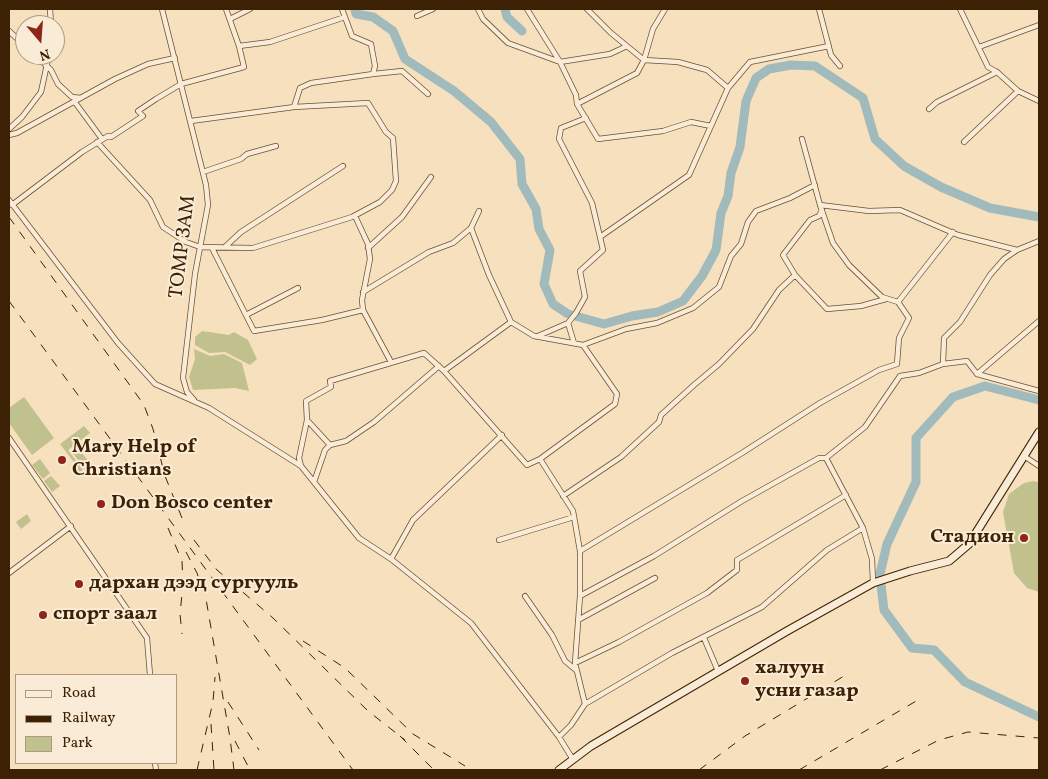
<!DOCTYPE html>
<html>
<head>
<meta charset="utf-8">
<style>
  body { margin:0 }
  #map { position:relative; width:1048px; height:779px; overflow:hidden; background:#f6e0be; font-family:Vollkorn,serif }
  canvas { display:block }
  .frame { position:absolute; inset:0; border:10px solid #3c2104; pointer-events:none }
  .legend { position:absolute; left:15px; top:674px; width:162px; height:90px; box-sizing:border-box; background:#f9ebd5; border:1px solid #ad9a81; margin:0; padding:6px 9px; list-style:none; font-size:15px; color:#3c2104 }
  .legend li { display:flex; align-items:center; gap:10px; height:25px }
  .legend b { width:25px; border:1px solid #ad9a81 }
  .north { position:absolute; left:15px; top:15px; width:50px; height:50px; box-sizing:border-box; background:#f9ebd5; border:1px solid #ad9a81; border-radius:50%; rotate:162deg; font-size:14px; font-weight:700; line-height:20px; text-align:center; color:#3c2104 }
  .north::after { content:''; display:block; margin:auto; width:18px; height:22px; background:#8f2418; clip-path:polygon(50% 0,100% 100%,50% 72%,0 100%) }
</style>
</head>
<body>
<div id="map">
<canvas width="1048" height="779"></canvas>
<div class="frame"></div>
<ul class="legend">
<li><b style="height:6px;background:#f9ebd5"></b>Road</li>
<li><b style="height:6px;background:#3c2104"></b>Railway</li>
<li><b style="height:14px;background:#c1c18e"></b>Park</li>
</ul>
<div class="north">N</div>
</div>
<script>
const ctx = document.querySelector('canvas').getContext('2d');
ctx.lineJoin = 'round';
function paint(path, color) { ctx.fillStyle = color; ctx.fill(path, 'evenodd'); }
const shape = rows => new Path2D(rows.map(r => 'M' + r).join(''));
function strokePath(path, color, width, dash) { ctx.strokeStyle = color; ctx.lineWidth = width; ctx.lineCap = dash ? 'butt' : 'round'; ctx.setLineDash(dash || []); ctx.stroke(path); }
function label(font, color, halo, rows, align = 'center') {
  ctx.font = font + ' Vollkorn,serif'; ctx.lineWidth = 4; ctx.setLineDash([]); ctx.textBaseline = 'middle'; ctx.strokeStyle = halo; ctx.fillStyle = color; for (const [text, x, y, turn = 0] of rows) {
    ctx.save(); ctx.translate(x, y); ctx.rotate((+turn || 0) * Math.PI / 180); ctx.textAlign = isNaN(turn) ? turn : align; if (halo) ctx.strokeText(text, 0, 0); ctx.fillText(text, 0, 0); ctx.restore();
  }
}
const green = shape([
  [202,331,229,335,234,332,248,340,257,359,250,365,225,352,209,353,195,345,195,337],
  [194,349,210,356,224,354,242,363,249,391,235,388,193,390,189,377,195,359],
  [24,397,54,438,32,455,9,423,9,408],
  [84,426,90,433,68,450,83,470,74,475,71,470,77,466,60,444],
  [78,448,91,464,85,469,72,452],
  [40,459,50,473,43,479,32,465],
  [51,476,60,486,52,492,44,481],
  [1033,481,1039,482,1039,592,1027,588,1014,573,1003,512,1009,494,1024,483],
  [27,514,31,521,21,529,16,522]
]);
const river = shape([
  [355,9,356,14,373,17,393,31,405,59,454,91,491,122,520,159,522,184,536,209,539,229,550,250,544,284,553,304,568,314,604,324,632,316,658,312,683,301,702,276,716,250,721,213,728,196,731,173,740,147,746,101,756,78,769,69,791,65,815,66,863,98,875,139,904,166,941,187,990,208,1039,217],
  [505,9,507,17,522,31],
  [880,574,887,544,916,482,916,438,953,397,985,386,1039,400],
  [881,585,884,610,912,648,934,650,965,682,1039,717]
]);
const street = shape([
  [50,9,51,25],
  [162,9,206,185,208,205,195,274,183,378,187,392,194,400],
  [478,9,483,19,508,43,560,62,576,95,577,104,598,139,663,131,691,122,711,126],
  [527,9,560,62,610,54,627,46],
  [665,9,653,29,644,60,678,62,707,70,728,88,750,62,829,46],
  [819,9,831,55,840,66],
  [960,9,988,67,997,72,1018,91,1039,101],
  [417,16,433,9],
  [230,19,250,9],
  [9,31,25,46],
  [239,46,270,42,345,17],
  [979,47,1039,25],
  [35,55,51,70,58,84,72,97,81,98],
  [373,74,402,71,428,94],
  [74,101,102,139],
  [577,104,637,73,644,60,611,33,587,9],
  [294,107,300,88,311,83,373,74,375,66,371,44,352,36,342,9],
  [929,109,937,102,997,72],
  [586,118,561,128,559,139,592,203,600,237],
  [9,129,22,117,41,92,49,55],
  [9,135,17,133,115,79,148,64,175,58],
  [97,142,150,200,163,227,186,242,200,247,253,248,352,217,380,202,392,190,396,181,393,138,386,132,368,103,294,107,191,121],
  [964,142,1018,91],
  [203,172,241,159,247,154,276,146],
  [9,200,118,343,155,384,209,408,301,466,359,538,391,559,471,623,559,737,572,758],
  [12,205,82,152,108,136,111,137,143,116,138,111,156,99,181,84,244,67,239,46,226,9],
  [820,205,869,211,900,210,958,235,1017,250],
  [355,216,368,244,370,259,362,300,363,310,391,362],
  [226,246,241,232,343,166],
  [212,248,254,331,322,320,363,310],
  [368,248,402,217,431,177],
  [795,275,783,255,810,220,819,216,822,210],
  [363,292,429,252,453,243,471,228],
  [898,302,953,232],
  [246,315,298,288],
  [511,322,534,336,583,345,617,394,615,404,540,459],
  [568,323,574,343],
  [538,336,568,323,576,313,585,297,580,271,603,250,600,237,689,175,728,88],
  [583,345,626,329,657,323,693,308,719,287,731,256,741,244,748,222,756,211,790,198,815,185],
  [943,364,967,361,977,374,1039,391],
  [444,371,527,465,540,459,573,511,580,551,580,596,575,663,585,704,571,725,559,737],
  [977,374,1039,321],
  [307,420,330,445,325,450,314,482],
  [9,438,147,638,150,675],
  [330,445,346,441,374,422,439,366],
  [1024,456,1039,466],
  [826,458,863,528,872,559,873,583],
  [301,466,299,458,307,420,306,401,331,387,330,381,424,353,444,371,511,322,489,275,471,228,479,211],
  [563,496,621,457,659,422,661,415,694,385,719,364,753,329,779,290,795,275,827,309,861,306,886,299],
  [499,540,574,517],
  [580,551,742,453,820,403,879,370,897,364,899,338,909,318,898,302,882,297,849,265,833,243,820,205,802,139],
  [391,559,413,520,502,435],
  [9,573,71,526],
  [525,596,552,635,565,661,576,670],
  [580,596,654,556,742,501,819,458,826,458,865,427,900,376,919,373,943,364,944,338,960,322,990,275,1004,259,1017,250,1039,241],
  [578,620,655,578],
  [704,638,718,671],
  [575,663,619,642,707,593,737,570,737,560,846,495],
  [585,704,672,653,762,607,827,550,863,528],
  [155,763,156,770]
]);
const secondary = shape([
  [559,770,591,746,787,631,873,583,910,571,949,561,969,544,1039,432]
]);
const rail = shape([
  [9,217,144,405,153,429,165,476,182,518],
  [9,301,353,770],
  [168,528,182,561,183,584,180,614,182,634],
  [194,540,217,570,273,618,368,711,405,740],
  [186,552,197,573,206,599,230,738,234,770],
  [303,641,345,668,413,734,465,766],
  [228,702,259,750],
  [211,724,214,770],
  [400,736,434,770],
  [235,741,250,770],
  [197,770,213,702,215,677],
  [699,770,745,736,849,673],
  [799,770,923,697],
  [880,770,939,740,968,732,1039,738]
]);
const markers = [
  [62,460,5,"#8f2418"],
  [101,504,5,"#8f2418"],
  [1024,538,5,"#8f2418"],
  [79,584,5,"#8f2418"],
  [43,615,5,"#8f2418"],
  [745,681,5,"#8f2418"]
];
const streetNames = [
  ["ТОМР ЗАМ",184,247,-83]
];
const poiNames = [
  ["Mary Help of",72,448],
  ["Christians",72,471],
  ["Don Bosco center",111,504],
  ["Стадион",1014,538,"right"],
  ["дархан дээд сургууль",89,584],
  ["спорт заал",53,615],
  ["халуун",755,669],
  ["усни газар",755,692]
];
paint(green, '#c1c18e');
strokePath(river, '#a1babc', 9);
strokePath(street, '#6a5132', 6);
strokePath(secondary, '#3c2104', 9);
strokePath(street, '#f9ebd5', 4.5);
strokePath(secondary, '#f9ebd5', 7);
strokePath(rail, '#3c2104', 1, [9, 9]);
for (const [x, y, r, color] of markers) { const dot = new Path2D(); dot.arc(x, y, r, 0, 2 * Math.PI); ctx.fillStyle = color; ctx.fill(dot); strokePath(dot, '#f9ebd5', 2); }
label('20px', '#3c2104', '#f9ebd5', streetNames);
label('bold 20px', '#3c2104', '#f9ebd5', poiNames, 'left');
</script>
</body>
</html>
